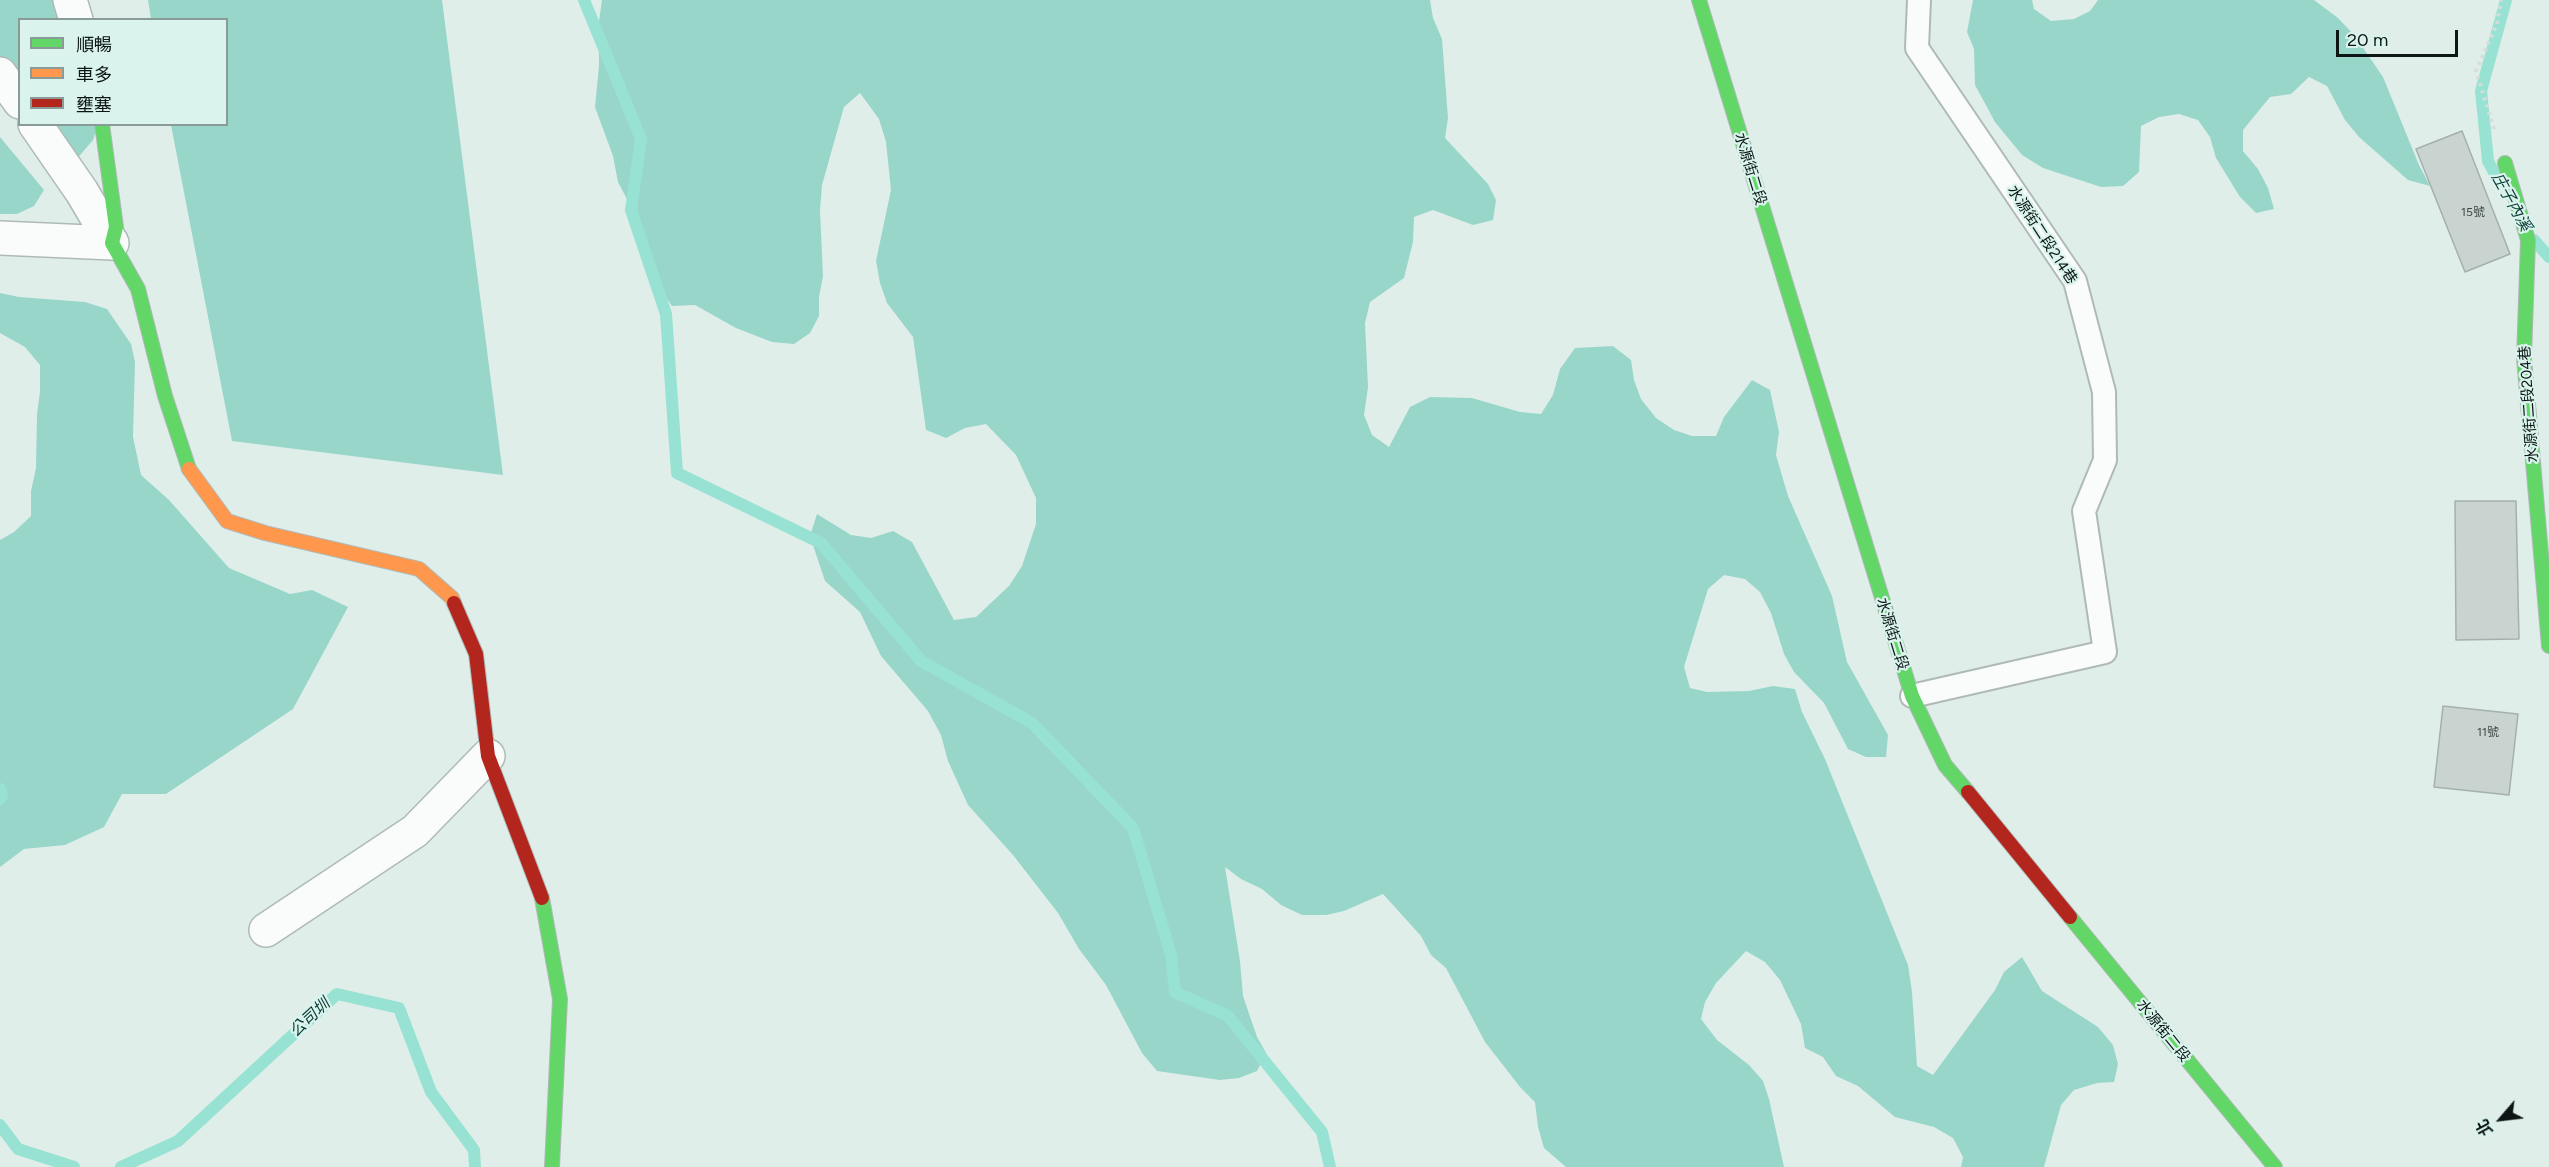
<!DOCTYPE html>
<html>
<head>
<meta charset="utf-8">
<style>
  body { margin:0 }
  #map { position:relative; width:2549px; height:1167px; overflow:hidden; background:#e0eeea; font-family:Figtree,"Noto Sans TC",sans-serif }
  canvas { display:block }
  .legend { position:absolute; left:18px; top:18px; width:210px; height:108px; box-sizing:border-box; background:#daf4ed; border:2px solid #889b96; margin:0; padding:8px 10px; list-style:none; font-size:18px; color:#0d1614 }
  .legend li { display:flex; align-items:center; gap:12px; height:30px }
  .legend b { width:30px; border:2px solid #889b96 }
  .north { position:absolute; left:2471px; top:1089px; width:60px; height:60px; -webkit-text-stroke:4px #daf4ed; paint-order:stroke; rotate:242deg; font-size:16px; font-weight:700; line-height:24px; text-align:center; color:#0d1614 }
  .north::after { content:''; display:block; margin:auto; width:21px; height:27px; background:#0d1614; clip-path:polygon(50% 0,100% 100%,50% 72%,0 100%) }
  .scale { position:absolute; left:2336px; top:30px; width:122px; height:27px; box-sizing:border-box; border:3px solid #0d1614; border-top:0; padding-left:8px; font-size:18px; line-height:21px; white-space:nowrap; color:#0d1614; -webkit-text-stroke:4px #daf4ed; paint-order:stroke }
</style>
</head>
<body>
<div id="map">
<canvas width="2549" height="1167"></canvas>
<ul class="legend">
<li><b style="height:8px;background:#63d668"></b>順暢</li>
<li><b style="height:8px;background:#ff974d"></b>車多</li>
<li><b style="height:8px;background:#b3261e"></b>壅塞</li>
</ul>
<div class="north">北</div>
<div class="scale">20 m</div>
</div>
<script>
const ctx = document.querySelector('canvas').getContext('2d');
ctx.lineJoin = 'round';
function paint(path, color) { ctx.fillStyle = color; ctx.fill(path, 'evenodd'); }
const shape = rows => new Path2D(rows.map(r => 'M' + r).join(''));
function strokePath(path, color, width, dash) { ctx.strokeStyle = color; ctx.lineWidth = width; ctx.lineCap = dash ? 'butt' : 'round'; ctx.setLineDash(dash || []); ctx.stroke(path); }
function label(font, color, halo, rows, align = 'center') {
  ctx.font = font + ' Figtree,"Noto Sans TC",sans-serif'; ctx.lineWidth = 4.5; ctx.setLineDash([]); ctx.textBaseline = 'middle'; ctx.strokeStyle = halo; ctx.fillStyle = color; for (const [text, x, y, turn = 0] of rows) {
    ctx.save(); ctx.translate(x, y); ctx.rotate((+turn || 0) * Math.PI / 180); ctx.textAlign = isNaN(turn) ? turn : align; if (halo) ctx.strokeText(text, 0, 0); ctx.fillText(text, 0, 0); ctx.restore();
  }
}
const forest = shape([
  [0,0,52,0,64,19,20,20,19,109,0,86],
  [148,0,442,0,503,475,232,441,171,125,226,124,226,20,151,19],
  [602,0,1430,0,1433,18,1442,39,1448,118,1445,138,1488,184,1496,200,1493,220,1473,225,1433,210,1414,217,1413,242,1404,278,1370,302,1365,323,1368,387,1364,415,1372,435,1389,447,1410,407,1430,397,1472,398,1520,412,1541,414,1553,395,1560,369,1575,348,1613,346,1631,360,1634,380,1641,399,1656,418,1674,430,1692,436,1716,436,1724,417,1752,380,1770,390,1779,432,1776,455,1788,496,1832,596,1847,662,1888,735,1886,757,1866,757,1848,749,1824,703,1794,672,1784,654,1771,613,1760,592,1745,579,1724,575,1708,589,1684,667,1690,688,1707,692,1749,691,1773,686,1795,689,1802,712,1825,759,1908,965,1912,992,1917,1066,1933,1075,1995,990,2004,972,2022,957,2042,991,2098,1027,2113,1045,2118,1064,2114,1082,2097,1083,2074,1090,2061,1105,2044,1167,1961,1167,1963,1157,1953,1138,1934,1127,1895,1117,1858,1086,1836,1076,1823,1057,1805,1048,1801,1024,1780,980,1765,962,1746,951,1716,983,1705,1002,1701,1019,1717,1040,1749,1065,1763,1081,1769,1099,1784,1167,1566,1167,1544,1148,1538,1127,1535,1102,1520,1087,1485,1042,1446,968,1431,955,1421,936,1383,894,1344,911,1326,915,1302,915,1281,905,1262,889,1241,879,1225,867,1240,961,1243,996,1257,1037,1266,1053,1257,1071,1239,1078,1220,1080,1157,1071,1142,1053,1106,985,1079,949,1058,913,1013,855,968,805,948,761,941,735,928,711,881,656,860,612,825,581,810,536,817,514,851,535,871,538,893,531,912,542,954,620,976,617,1009,586,1022,566,1036,524,1036,498,1016,455,986,424,965,428,946,438,926,430,913,337,887,303,880,283,876,261,891,190,886,142,879,119,860,93,844,107,822,185,820,210,823,276,819,297,819,316,810,333,794,344,772,342,736,328,695,305,672,306,660,289,630,205,618,182,613,156,595,107,599,66,599,21],
  [1973,0,2032,0,2034,9,2051,21,2074,19,2090,11,2098,0,2314,0,2338,18,2355,36,2383,77,2419,165,2430,186,2408,180,2359,137,2345,120,2327,86,2309,77,2291,94,2270,97,2243,130,2243,151,2258,169,2268,188,2274,209,2256,213,2240,197,2216,158,2210,137,2198,120,2179,114,2159,117,2141,126,2139,172,2123,186,2101,187,2043,168,2022,155,1995,122,1975,85,1974,49,1967,32],
  [32,125,98,125,93,140,69,168],
  [0,137,44,190,34,206,17,214,0,214],
  [0,293,19,297,85,302,107,309,131,344,135,362,133,437,141,475,169,500,229,568,290,594,312,590,348,607,293,709,166,794,122,794,104,827,65,845,24,849,0,867,0,540,14,532,31,516,31,491,36,468,37,414,40,392,40,365,25,347,0,333]
]);
const stream = shape([
  [584,0,641,139,631,210,666,314,677,473,821,543,921,661,1032,723,1133,828,1171,955,1175,992,1228,1016,1322,1132,1330,1167],
  [2496,176,2488,161,2481,91,2506,0],
  [2534,240,2549,257],
  [0,789,2,796,0,799],
  [0,1125,18,1149,74,1167],
  [121,1167,178,1141,337,994,399,1008,431,1092,474,1150,475,1167]
]);
const building = shape([
  [2462,131,2510,254,2465,272,2416,149,2462,131],
  [2455,501,2516,501,2519,639,2456,640,2455,501],
  [2443,706,2518,714,2509,795,2434,787,2443,706]
]);
const path = shape([
  [2494,129,2476,71,2497,24,2501,0]
]);
const lane = shape([
  [1912,696,2105,652,2084,511,2105,460,2104,392,2075,281,1917,48,1919,0]
]);
const street = shape([
  [70,0,76,20],
  [0,74,20,102],
  [0,238,112,243,82,192,35,124],
  [266,930,415,831,488,756]
]);
const fast = shape([
  [1699,0,1912,696,1945,765,1968,792],
  [102,124,116,227,112,243,138,289,165,396,189,469],
  [2505,163,2528,240,2524,358,2549,646],
  [542,898,560,999,552,1167],
  [2070,917,2275,1167]
]);
const slow = shape([
  [189,469,227,521,265,533,419,569,452,598,454,603]
]);
const jam = shape([
  [454,603,476,654,488,756,542,898],
  [1968,792,2070,917]
]);
const numberNames = [
  ["15號",2473,212],
  ["11號",2488,732]
];
const streetNames = [
  ["水源街二段",1750,169,73],
  ["水源街二段214巷",2042,235,57],
  ["水源街二段204巷",2529,404,-94],
  ["水源街二段",1892,634,73],
  ["水源街二段",2163,1031,51]
];
const waterNames = [
  ["庄子內溪",2511,202,61],
  ["公司圳",310,1018,-43]
];
paint(forest, '#98d6ca');
strokePath(stream, '#97e2d2', 12);
paint(building, '#c9d4d1');
strokePath(building, '#a5b0ac', 1.5);
strokePath(lane, '#afbab7', 26);
strokePath(street, '#afbab7', 36);
strokePath(fast, '#afbab7', 16);
strokePath(slow, '#afbab7', 16);
strokePath(jam, '#afbab7', 16);
strokePath(path, '#d8dbdb', 4, [3, 4.5]);
strokePath(lane, '#fafcfc', 22);
strokePath(street, '#fafcfc', 33);
strokePath(fast, '#63d668', 14);
strokePath(slow, '#ff974d', 14);
strokePath(jam, '#b3261e', 14);
label('12px', '#3c4643', null, numberNames);
label('15px', '#0d1614', '#daf4ed', streetNames);
label('italic 16px', '#083931', '#daf4ed', waterNames);
</script>
</body>
</html>
